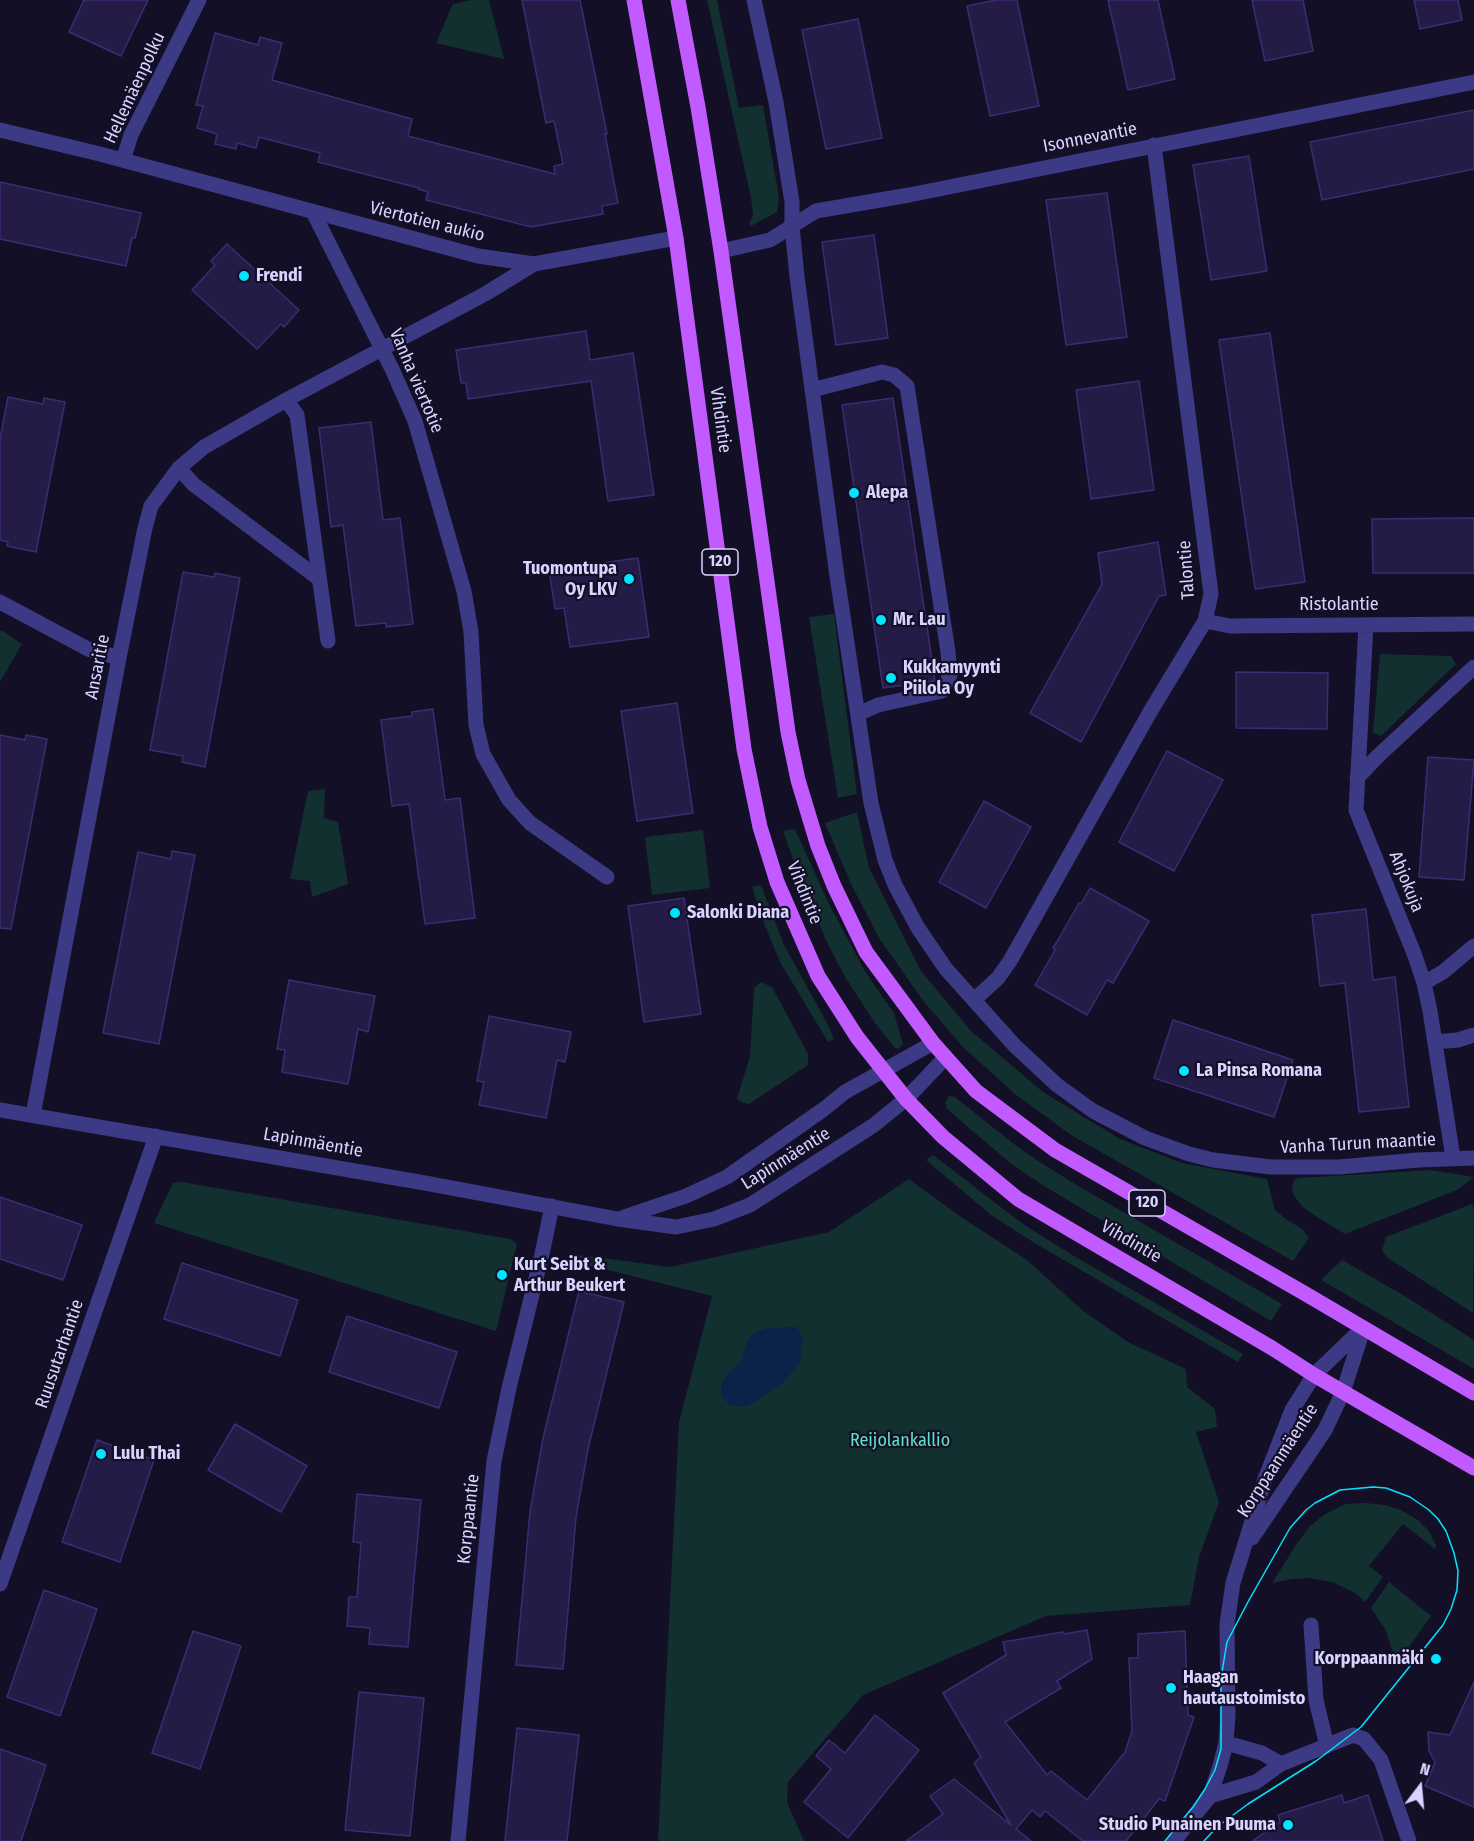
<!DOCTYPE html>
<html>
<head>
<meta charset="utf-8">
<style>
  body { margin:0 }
  #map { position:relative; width:1474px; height:1841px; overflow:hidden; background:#130f26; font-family:"Fira Sans Condensed",sans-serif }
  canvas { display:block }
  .north { position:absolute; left:1390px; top:1757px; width:60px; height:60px; -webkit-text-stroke:4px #130f26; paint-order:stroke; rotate:16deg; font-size:16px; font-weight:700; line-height:24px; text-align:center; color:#d9d4ff }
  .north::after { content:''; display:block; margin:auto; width:21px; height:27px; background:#d9d4ff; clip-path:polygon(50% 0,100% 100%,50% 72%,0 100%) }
</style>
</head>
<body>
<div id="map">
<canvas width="1474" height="1841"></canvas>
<div class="north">N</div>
</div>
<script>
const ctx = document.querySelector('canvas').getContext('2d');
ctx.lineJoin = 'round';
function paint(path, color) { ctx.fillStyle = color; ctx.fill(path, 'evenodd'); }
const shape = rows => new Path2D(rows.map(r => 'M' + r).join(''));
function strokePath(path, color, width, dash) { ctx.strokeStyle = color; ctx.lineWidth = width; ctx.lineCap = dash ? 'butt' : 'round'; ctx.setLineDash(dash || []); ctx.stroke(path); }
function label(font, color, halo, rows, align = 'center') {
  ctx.font = font + ' "Fira Sans Condensed",sans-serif'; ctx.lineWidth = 4.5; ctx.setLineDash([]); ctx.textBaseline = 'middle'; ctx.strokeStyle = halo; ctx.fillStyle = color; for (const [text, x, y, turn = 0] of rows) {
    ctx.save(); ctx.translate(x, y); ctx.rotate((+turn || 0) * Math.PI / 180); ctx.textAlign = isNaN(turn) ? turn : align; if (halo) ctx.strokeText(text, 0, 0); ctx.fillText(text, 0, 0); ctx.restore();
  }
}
const green = shape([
  [471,0,489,0,504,59,436,43,453,4],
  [707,0,717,0,739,108,763,105,779,198,777,212,751,226,749,224,753,215,751,198],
  [834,614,857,794,838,798,809,617],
  [1,630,22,644,0,682,0,631],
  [1380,654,1451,656,1456,664,1381,736,1373,733],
  [325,789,324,818,338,822,348,884,312,897,310,881,290,879,308,791],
  [857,812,869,868,921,971,971,1031,1043,1092,1120,1139,1182,1163,1267,1179,1275,1210,1286,1219,1302,1229,1309,1238,1293,1261,1071,1135,1015,1094,964,1048,924,1002,879,938,851,884,825,823],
  [795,829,829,904,866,973,894,1013,903,1044,898,1049,894,1047,875,1023,845,977,827,942,807,898,783,831],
  [703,830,710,888,652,895,645,837],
  [761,885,784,945,827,1023,834,1039,828,1042,780,962,764,923,752,887],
  [761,982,772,987,808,1054,808,1065,749,1104,743,1103,737,1099,750,1056,754,988],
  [949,1096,955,1097,1014,1144,1035,1159,1080,1187,1282,1304,1271,1321,1044,1186,1010,1163,947,1109,945,1103],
  [933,1155,1023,1224,1069,1253,1243,1354,1238,1362,1033,1242,991,1215,926,1160],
  [1430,1170,1474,1177,1457,1190,1345,1234,1317,1217,1303,1207,1294,1196,1292,1189,1294,1180,1298,1178],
  [909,1179,961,1217,1027,1260,1082,1310,1128,1342,1186,1369,1187,1387,1215,1409,1217,1427,1196,1432,1219,1502,1199,1557,1190,1605,1046,1616,863,1695,788,1782,787,1802,804,1841,658,1841,679,1422,712,1296,568,1260,579,1255,670,1267,829,1232],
  [182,1182,510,1239,517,1244,496,1331,154,1223,173,1183],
  [1472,1204,1474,1209,1473,1313,1388,1258,1382,1250,1386,1237],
  [1342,1260,1403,1295,1474,1340,1474,1369,1321,1280],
  [1366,1503,1384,1505,1401,1510,1418,1520,1429,1531,1436,1545,1435,1549,1403,1524,1369,1566,1383,1577,1365,1602,1355,1593,1332,1582,1309,1578,1292,1579,1272,1583,1298,1542,1310,1526,1324,1515,1345,1504],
  [1389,1582,1431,1616,1394,1668,1393,1652,1385,1629,1371,1608]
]);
const water = shape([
  [797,1327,803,1338,801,1350,802,1360,784,1382,756,1402,743,1407,730,1405,721,1396,721,1385,726,1375,741,1361,745,1347,749,1338,758,1331,767,1328]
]);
const building = shape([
  [84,0,148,0,121,56,69,32,84,0],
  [522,0,580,0,607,134,605,134,618,203,602,206,603,214,531,227,426,200,428,192,418,189,419,188,318,162,320,153,259,137,256,148,237,143,236,149,215,144,217,134,197,128,203,106,196,105,215,33,258,45,260,37,282,43,272,80,412,119,408,136,555,174,554,166,563,164,554,121,546,123,522,0],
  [996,0,1017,0,1039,106,990,116,967,6,996,0],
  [1108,0,1158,0,1175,79,1128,90,1108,0],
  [1252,0,1303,0,1313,51,1265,61,1252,0],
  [1414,0,1458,0,1462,20,1420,29,1414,0],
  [858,19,882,138,826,149,802,30,858,19],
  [1474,110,1474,169,1322,200,1310,142,1474,110],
  [1249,156,1267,271,1211,280,1193,165,1249,156],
  [0,182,141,213,135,238,132,238,126,266,0,239,0,182],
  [1107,193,1127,337,1066,345,1046,200,1107,193],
  [874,235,888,338,836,345,822,242,874,235],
  [227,244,299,310,284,327,281,324,257,349,192,290,215,265,211,261,227,244],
  [586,331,590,360,633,353,654,495,608,501,591,381,468,399,466,383,461,383,456,350,586,331],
  [1270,333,1305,582,1255,589,1219,340,1270,333],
  [1139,381,1154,490,1091,499,1076,390,1139,381],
  [8,397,43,404,44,398,65,402,36,552,7,546,8,542,0,540,0,439,8,397],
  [893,398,935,681,883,688,842,405,893,398],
  [371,422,383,520,400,518,413,624,386,627,386,623,356,626,343,525,331,527,319,428,371,422],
  [1474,518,1474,573,1373,573,1372,519,1474,518],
  [1158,542,1166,595,1159,596,1081,742,1030,713,1102,584,1098,553,1158,542],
  [638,558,649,637,570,647,564,608,555,609,549,570,638,558],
  [183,572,214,577,215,573,240,578,205,767,182,762,183,756,150,750,183,572],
  [1236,672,1328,673,1327,729,1236,728,1236,672],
  [677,703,693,813,637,821,621,711,677,703],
  [433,709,445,800,460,798,475,918,425,924,409,804,392,806,381,720,412,716,412,712,433,709],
  [0,735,25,740,26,735,47,739,11,929,0,928,0,735],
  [1167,751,1223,780,1174,871,1119,842,1167,751],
  [1428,757,1474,760,1464,880,1419,877,1428,757],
  [984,801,1031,827,986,908,939,882,984,801],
  [172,851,195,855,159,1044,103,1033,138,852,171,859,172,851],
  [1090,888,1149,921,1113,983,1107,980,1087,1015,1035,985,1055,950,1053,948,1058,940,1079,903,1081,904,1090,888],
  [684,898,701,1014,644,1022,628,906,684,898],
  [1366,909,1373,980,1395,977,1409,1107,1359,1112,1345,983,1320,986,1312,915,1366,909],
  [289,980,375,996,368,1032,358,1029,348,1084,282,1072,285,1050,277,1049,289,980],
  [489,1016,571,1032,565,1062,557,1060,546,1118,479,1105,484,1082,477,1081,489,1016],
  [1173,1020,1293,1060,1274,1117,1154,1078,1173,1020],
  [0,1197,82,1225,63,1280,0,1259,0,1197],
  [182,1263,298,1300,280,1356,164,1319,182,1263],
  [579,1291,624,1302,588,1449,576,1517,563,1669,516,1665,530,1512,538,1466,543,1438,579,1291],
  [347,1316,457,1352,439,1408,329,1372,347,1316],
  [235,1424,307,1466,281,1512,208,1470,235,1424],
  [97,1440,154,1460,120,1562,62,1542,97,1440],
  [357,1494,421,1500,408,1647,369,1644,370,1628,347,1626,349,1597,357,1597,361,1543,353,1542,357,1494],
  [44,1590,97,1609,60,1716,7,1697,44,1590],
  [1087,1630,1092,1659,1057,1681,1061,1688,1005,1722,1047,1775,1051,1771,1087,1800,1125,1752,1132,1731,1129,1658,1138,1658,1138,1634,1185,1631,1188,1715,1194,1717,1165,1801,1159,1799,1126,1841,1083,1841,1045,1811,1040,1817,1032,1810,1016,1829,1031,1841,906,1841,943,1814,930,1796,954,1779,1011,1825,974,1763,981,1757,943,1693,1006,1655,1003,1642,1063,1632,1064,1634,1087,1630],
  [193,1631,241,1646,200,1769,152,1753,193,1631],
  [1474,1682,1474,1807,1425,1786,1435,1762,1429,1751,1428,1732,1450,1735,1474,1682],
  [359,1692,424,1698,410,1836,345,1830,359,1692],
  [875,1715,919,1750,848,1838,804,1802,831,1769,816,1756,829,1740,845,1753,875,1715],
  [517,1728,579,1735,567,1841,505,1841,517,1728],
  [0,1749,46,1765,21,1841,0,1841,0,1749],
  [1342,1795,1344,1803,1368,1795,1383,1841,1252,1841,1280,1822,1278,1815,1342,1795]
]);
const minor = shape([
  [754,0,776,102,792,202,792,226,797,277,837,576,871,803,885,860,895,885,918,928,946,969,1015,1046,1057,1085,1093,1111,1145,1138,1189,1154,1213,1160,1271,1167,1339,1167,1418,1160,1474,1158],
  [0,130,100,154,478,256,534,264,676,238],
  [123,160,131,135,199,0],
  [313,212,392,369,415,421,464,591,471,632,476,725,483,754,509,800,530,823,607,877],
  [721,251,770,240,816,211,909,195,1474,82],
  [812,390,882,372,894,375,907,386,948,652,950,675,942,691,878,705,858,714],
  [286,400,297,415,328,641],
  [179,468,193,484,318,578],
  [0,602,88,649,119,658],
  [1205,621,1230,626,1474,624],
  [1366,625,1356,810,1415,956,1424,983,1430,1011,1453,1158],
  [1357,778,1378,756,1474,667],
  [1424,983,1443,972,1474,946],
  [974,1000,998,978,1010,961,1150,712,1205,621,1211,594,1154,145],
  [1435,1042,1458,1040,1474,1035],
  [0,1110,425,1183,618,1219,676,1227,714,1219,750,1205,874,1125,906,1099,945,1058],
  [33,1115,119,658,145,528,151,506,179,468,204,447,286,400,485,294,534,264],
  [624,1217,686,1196,727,1177,824,1109,845,1092,933,1043],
  [1252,1538,1325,1430,1343,1392,1363,1330],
  [0,1584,156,1136],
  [1311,1625,1316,1700,1327,1746],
  [1226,1743,1262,1753,1281,1764],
  [1210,1796,1256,1782,1281,1764,1353,1735,1364,1739,1381,1760,1409,1841],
  [458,1841,494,1461,509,1388,542,1254,552,1206],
  [1174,1841,1210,1796,1220,1766,1226,1743,1228,1715,1227,1624,1233,1583,1265,1479,1292,1410,1314,1375,1363,1328]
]);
const major = shape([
  [634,0,676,238,744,749,760,827,777,882,818,976,857,1037,906,1099,943,1137,1018,1199,1272,1348,1314,1375,1474,1468],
  [678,0,698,107,721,251,788,732,798,780,818,846,834,886,866,952,933,1043,976,1091,1055,1150,1304,1293,1474,1393]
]);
const tram = shape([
  [1165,1841,1193,1807,1205,1789,1215,1770,1221,1749,1221,1678,1227,1642,1249,1600,1290,1528,1306,1510,1315,1503,1340,1490,1373,1487,1386,1488,1410,1497,1429,1510,1438,1519,1446,1531,1454,1553,1458,1571,1457,1590,1451,1609,1443,1625,1361,1727,1316,1761,1248,1804,1217,1827,1204,1841]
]);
const markers = [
  [244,276,6,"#00e5ff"],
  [854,493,6,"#00e5ff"],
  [629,579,6,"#00e5ff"],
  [881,620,6,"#00e5ff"],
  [891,678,6,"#00e5ff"],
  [675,913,6,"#00e5ff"],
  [1184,1071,6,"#00e5ff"],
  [502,1275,6,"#00e5ff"],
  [101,1454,6,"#00e5ff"],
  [1436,1659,6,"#00e5ff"],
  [1171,1688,6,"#00e5ff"],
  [1288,1825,6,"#00e5ff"]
];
const shields = [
  [720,562,36],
  [1147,1203,36]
];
const shieldNames = [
  ["120",720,562],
  ["120",1147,1203]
];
const streetNames = [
  ["Hellemäenpolku",135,88,-65],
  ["Isonnevantie",1090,138,-11],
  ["Viertotien aukio",427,222,14],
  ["Vanha viertotie",416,381,67],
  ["Vihdintie",720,420,82],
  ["Talontie",1187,570,-94],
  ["Ristolantie",1339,605],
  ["Ansaritie",98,667,-79],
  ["Ahjokuja",1406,882,68],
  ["Vihdintie",804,893,68],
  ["Lapinmäentie",313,1143,10],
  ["Vanha Turun maantie",1358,1144,-3],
  ["Lapinmäentie",786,1159,-32],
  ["Vihdintie",1131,1242,30],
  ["Ruusutarhantie",60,1354,-71],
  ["Korppaanmäentie",1278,1461,-57],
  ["Korppaantie",469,1519,-84]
];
const poiNames = [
  ["Frendi",256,276],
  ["Alepa",866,493],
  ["Tuomontupa",617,569,"right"],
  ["Oy LKV",617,590,"right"],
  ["Mr. Lau",893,620],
  ["Kukkamyynti",903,668],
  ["Piilola Oy",903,689],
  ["Salonki Diana",687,913],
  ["La Pinsa Romana",1196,1071],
  ["Kurt Seibt &",514,1265],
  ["Arthur Beukert",514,1286],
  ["Lulu Thai",113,1454],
  ["Korppaanmäki",1424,1659,"right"],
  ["Haagan",1183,1678],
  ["hautaustoimisto",1183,1699],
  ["Studio Punainen Puuma",1276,1825,"right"]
];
const parkNames = [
  ["Reijolankallio",900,1441]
];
paint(green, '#12302f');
paint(water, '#0c2248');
paint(building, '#241b47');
strokePath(building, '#3b2d73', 1.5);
strokePath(minor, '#3d3a85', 15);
strokePath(major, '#c25bff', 15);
strokePath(tram, '#00e5ff', 1.5);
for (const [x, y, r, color] of markers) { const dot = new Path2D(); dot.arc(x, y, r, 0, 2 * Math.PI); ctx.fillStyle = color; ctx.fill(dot); strokePath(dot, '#130f26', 2); }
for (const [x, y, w] of shields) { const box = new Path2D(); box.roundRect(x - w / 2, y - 13, w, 26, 4.5); ctx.fillStyle = '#130f26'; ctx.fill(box); strokePath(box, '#d9d4ff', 1.5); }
label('bold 16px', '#d9d4ff', null, shieldNames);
label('18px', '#d9d4ff', '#130f26', streetNames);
label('bold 18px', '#d9d4ff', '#130f26', poiNames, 'left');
label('18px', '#5fe0c0', '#130f26', parkNames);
</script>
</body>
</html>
